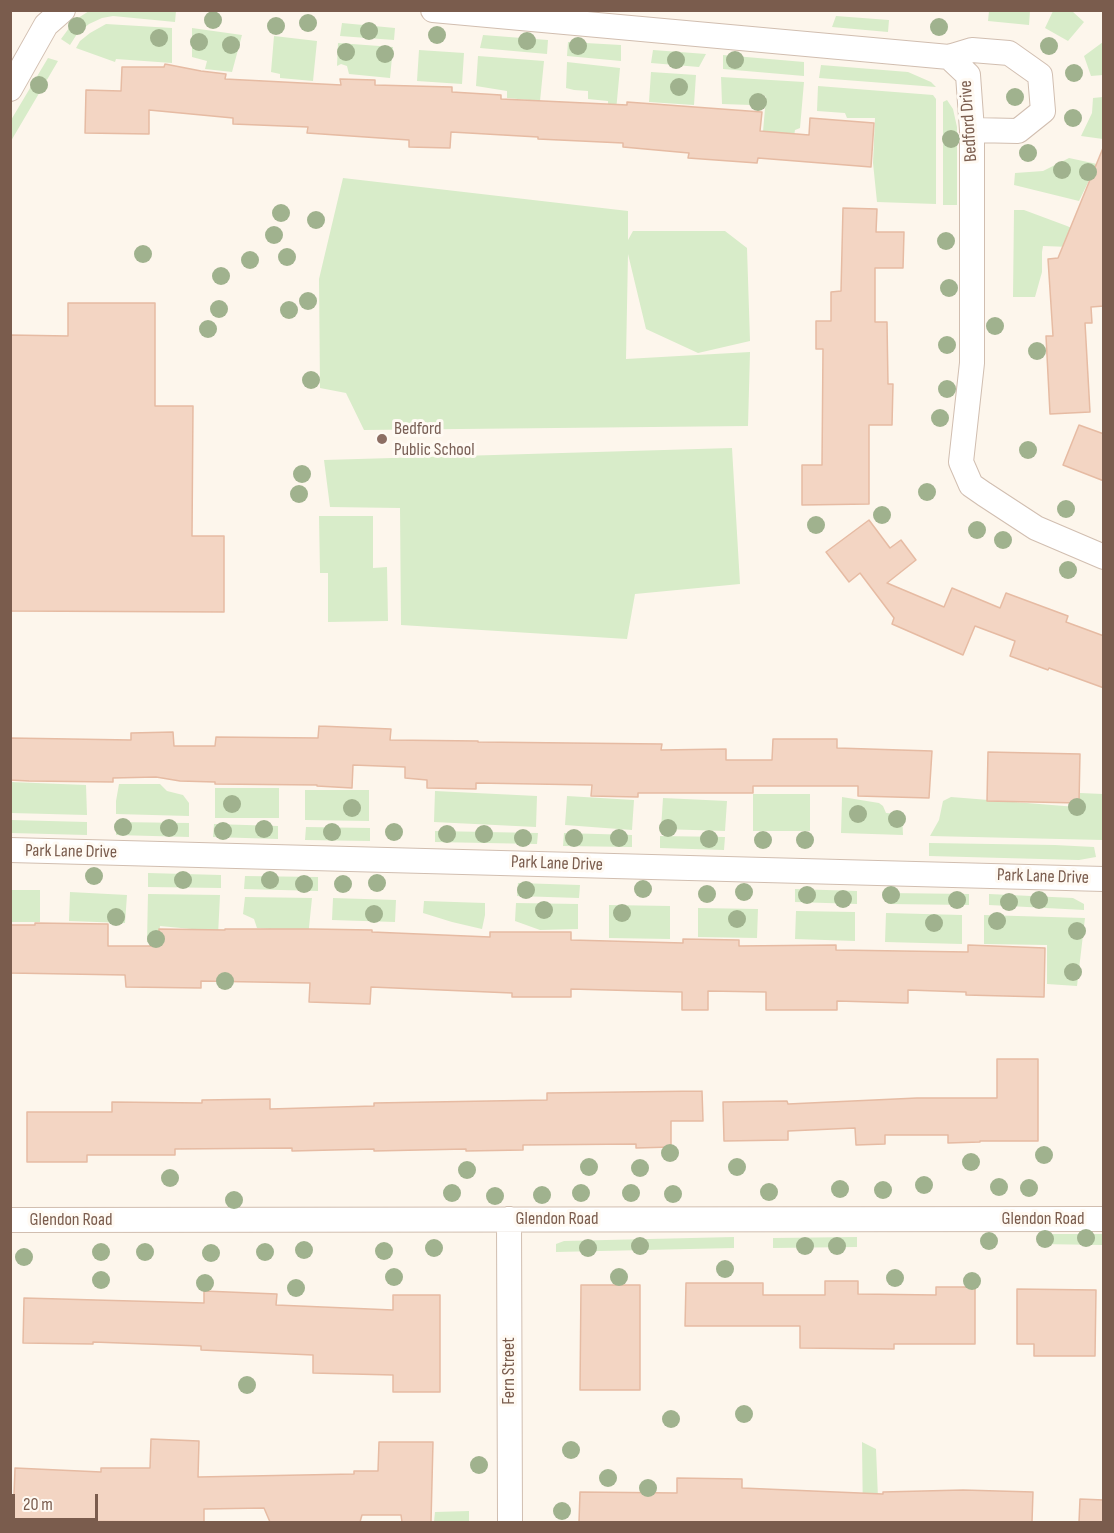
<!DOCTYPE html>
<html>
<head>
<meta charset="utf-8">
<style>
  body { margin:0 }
  #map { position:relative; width:1114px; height:1533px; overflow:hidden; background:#fdf6ec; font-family:"Sofia Sans Condensed",sans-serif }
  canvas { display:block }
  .frame { position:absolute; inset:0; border:12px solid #7a5c4d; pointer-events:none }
  .scale { position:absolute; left:12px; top:1494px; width:86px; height:27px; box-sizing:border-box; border:3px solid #7a5c4d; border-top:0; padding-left:8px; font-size:18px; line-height:21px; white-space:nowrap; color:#7a5c4d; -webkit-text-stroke:4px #fffaf3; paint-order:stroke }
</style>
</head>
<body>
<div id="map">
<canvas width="1114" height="1533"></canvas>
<div class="frame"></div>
<div class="scale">20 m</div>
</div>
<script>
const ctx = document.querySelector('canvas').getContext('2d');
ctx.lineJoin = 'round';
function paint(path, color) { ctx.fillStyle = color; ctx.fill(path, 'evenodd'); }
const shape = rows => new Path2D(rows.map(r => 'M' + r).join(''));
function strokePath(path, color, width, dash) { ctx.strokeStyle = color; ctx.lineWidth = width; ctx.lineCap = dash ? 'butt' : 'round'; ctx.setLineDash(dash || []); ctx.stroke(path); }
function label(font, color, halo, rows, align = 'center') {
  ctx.font = font + ' "Sofia Sans Condensed",sans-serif'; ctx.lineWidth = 6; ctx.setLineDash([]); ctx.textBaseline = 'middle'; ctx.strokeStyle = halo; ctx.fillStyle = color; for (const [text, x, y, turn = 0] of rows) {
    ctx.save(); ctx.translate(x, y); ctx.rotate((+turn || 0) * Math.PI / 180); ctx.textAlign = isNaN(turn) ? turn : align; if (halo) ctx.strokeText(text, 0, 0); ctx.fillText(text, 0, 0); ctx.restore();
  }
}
const green = shape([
  [89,11,89,10,176,11,175,22,113,16,102,18,89,24,77,34,70,45,61,39,75,20],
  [989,11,1030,11,1029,25,988,21],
  [1053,11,1072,11,1084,22,1068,41,1045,28],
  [836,16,889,20,888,32,832,27],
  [342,23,395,28,394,40,340,36],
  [106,24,172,28,172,63,116,59,115,62,76,48,80,41,90,33],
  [192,28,242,35,232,72,205,69,207,61,192,57],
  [483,35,548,40,547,54,480,48],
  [274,36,317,41,313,81,280,78,280,74,271,72],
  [568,42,621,45,621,61,567,56],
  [1103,42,1103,75,1091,76,1084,56],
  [338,43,393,47,390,78,349,74,347,66,341,64,337,66],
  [419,50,464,53,462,84,417,81],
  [653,50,706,54,699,67,651,63],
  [723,55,804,62,804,76,723,69],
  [478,56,544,61,540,101,507,98,507,91,476,86],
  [48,58,58,61,11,141,11,120],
  [567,62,620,68,616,111,608,110,608,101,588,99,588,91,574,90,566,88],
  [821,65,908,72,931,82,936,87,819,78],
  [651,72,696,75,694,105,649,102],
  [721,77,804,82,800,128,795,130,792,148,762,143,766,97,762,94,751,105,722,104],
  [818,86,933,95,936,99,936,204,877,202,873,163,875,118,847,118,845,113,817,111],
  [1103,97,1103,139,1081,136,1092,113,1093,98],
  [947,100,953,109,957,127,957,205,943,205,943,102],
  [1069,158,1097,164,1079,201,1014,185,1015,173,1043,171],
  [343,178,628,211,628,240,633,231,725,231,747,248,750,341,698,353,646,329,628,254,626,359,750,352,748,426,364,430,346,393,320,388,319,279],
  [1014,210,1024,210,1067,226,1096,239,1098,248,1043,246,1042,252,1042,272,1035,297,1013,297],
  [732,448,740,584,635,594,627,639,401,625,400,508,330,507,324,460],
  [319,516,373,516,373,568,387,567,388,621,328,622,328,573,320,573],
  [11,782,86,785,87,815,11,813],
  [119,784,160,784,167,791,183,795,189,803,189,816,116,814,116,801],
  [215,788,279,788,279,818,215,818],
  [305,790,369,790,369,821,305,820],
  [435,791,537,796,536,827,434,822],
  [1080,793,1103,794,1103,840,930,836,939,820,943,801,951,797,1077,807],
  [753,794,810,794,810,831,753,831],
  [567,796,634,800,632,830,565,825],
  [842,797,879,803,883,806,886,813,902,814,903,835,841,833],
  [663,798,727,801,725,831,661,829],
  [11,820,87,822,87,835,11,833],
  [116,822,189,823,189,837,116,835],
  [214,824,278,826,278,839,213,837],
  [306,827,370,828,370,841,305,840],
  [435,831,538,833,537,844,435,842],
  [564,833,632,835,632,847,563,846],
  [660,836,725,837,724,850,660,848],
  [929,843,1055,845,1094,847,1096,857,1079,860,929,856],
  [148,873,221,875,221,888,148,887],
  [245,876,318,877,318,891,244,889],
  [518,883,580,885,579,898,517,896],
  [795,889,857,891,857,904,795,902],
  [11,890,40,890,40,922,11,922],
  [70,892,127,895,125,923,69,921],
  [889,893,969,894,969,905,888,904],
  [148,894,220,895,218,935,202,930,160,926,158,942,147,942],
  [989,894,1073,898,1084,904,1084,910,989,905],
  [245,897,312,898,308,937,284,930,257,928,254,919,243,914],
  [333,898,396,900,395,922,332,920],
  [424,901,485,903,485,915,482,929,452,922,423,913],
  [516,903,578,904,578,929,540,930,515,921],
  [609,905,670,906,670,939,609,938],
  [698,908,758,909,757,938,698,937],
  [796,911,855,912,855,941,795,939],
  [886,913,962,915,962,944,885,942],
  [984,915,1085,918,1077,986,1047,984,1047,945,984,944],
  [1038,1234,1103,1234,1103,1245,1038,1244],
  [734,1237,734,1248,556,1252,556,1244,564,1241],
  [857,1237,857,1247,773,1248,773,1238],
  [862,1442,876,1449,879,1522,863,1522],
  [469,1511,469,1522,434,1522,435,1512]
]);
const building = shape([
  [165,64,201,71,226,74,225,79,341,85,340,79,375,80,375,85,452,87,452,92,501,95,501,99,627,105,627,102,762,112,760,131,809,135,810,118,874,123,871,167,758,158,757,163,688,158,689,153,623,147,623,143,538,139,538,137,451,132,450,148,409,147,409,140,307,133,308,127,233,124,233,118,149,110,149,134,85,133,86,90,121,91,122,67,164,67,165,64],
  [1103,148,1104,306,1091,307,1092,323,1085,323,1090,412,1050,414,1046,336,1053,336,1048,259,1058,258,1103,148],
  [843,208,877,209,876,232,904,232,903,268,875,268,875,322,887,322,888,384,893,384,892,425,869,425,869,504,802,505,802,465,822,465,823,349,816,349,816,321,831,321,831,292,841,291,843,208],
  [68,303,155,303,155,406,193,406,192,536,224,536,224,612,10,611,10,335,68,336,68,303],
  [1079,425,1104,434,1104,481,1063,465,1079,425],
  [869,520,890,548,901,540,916,560,887,583,944,607,952,588,1000,608,1006,593,1068,616,1066,622,1104,636,1104,688,1049,668,1048,670,1010,656,1015,641,975,626,963,655,892,624,894,618,860,573,849,582,826,552,869,520],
  [319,726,391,729,390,740,478,741,478,742,662,744,661,750,726,749,726,760,772,760,773,739,837,739,837,748,932,751,929,798,858,796,858,786,753,786,753,793,638,793,638,797,591,796,592,785,476,783,476,789,427,788,427,780,405,778,405,767,353,765,352,788,317,786,317,785,215,784,215,782,180,781,156,777,113,778,113,782,29,781,10,780,10,738,131,740,131,733,173,732,174,746,215,746,216,737,318,738,319,726],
  [988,752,1080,754,1079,803,987,801,988,752],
  [35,923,108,924,108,946,159,946,159,929,225,930,225,929,311,929,372,930,372,932,490,937,490,932,571,932,571,940,683,943,683,939,739,940,739,946,836,945,836,950,968,952,968,945,1045,948,1044,997,966,995,966,992,908,990,908,1003,837,1001,837,1010,766,1010,766,992,708,991,708,1010,682,1010,682,992,571,989,571,997,512,997,512,993,371,987,370,1004,309,1002,310,983,201,981,201,988,126,987,125,975,10,973,10,925,35,925,35,923],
  [997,1059,1038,1059,1038,1141,980,1141,980,1142,948,1143,948,1135,885,1135,885,1144,856,1145,855,1128,788,1131,788,1140,724,1141,723,1102,787,1101,788,1104,917,1098,997,1098,997,1059],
  [702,1091,703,1121,671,1121,671,1147,636,1148,636,1144,523,1145,523,1150,466,1151,466,1149,374,1151,374,1149,292,1151,292,1148,175,1149,175,1155,87,1155,87,1162,27,1162,27,1112,112,1112,112,1102,202,1103,202,1100,270,1099,270,1109,374,1106,374,1103,547,1100,547,1093,702,1091],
  [825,1281,858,1281,858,1294,936,1295,936,1287,975,1287,975,1344,894,1344,894,1349,800,1348,800,1326,685,1326,686,1283,763,1283,763,1295,825,1295,825,1281],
  [581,1285,640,1285,640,1390,580,1390,581,1285],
  [1017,1289,1096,1290,1095,1356,1034,1356,1034,1344,1017,1344,1017,1289],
  [204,1291,277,1294,276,1305,393,1310,393,1295,440,1295,440,1392,393,1392,393,1375,313,1373,313,1355,201,1350,201,1346,93,1342,93,1344,23,1343,24,1298,204,1303,204,1291],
  [151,1439,199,1441,198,1477,354,1474,354,1471,378,1471,379,1442,433,1442,431,1522,402,1522,401,1515,362,1515,360,1522,270,1522,264,1508,204,1509,204,1522,13,1521,15,1468,101,1472,101,1468,150,1468,151,1439],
  [677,1478,742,1479,742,1488,883,1494,883,1492,963,1490,1033,1492,1032,1522,579,1522,580,1492,677,1493,677,1478],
  [1080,1499,1104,1500,1104,1522,1079,1522,1080,1499]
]);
const street = shape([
  [433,10,949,57,968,75,972,130,972,363,961,462,971,485,984,494,1036,528,1104,557],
  [949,57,972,50,1009,53,1040,75,1043,111,1018,131,972,130],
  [10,89,46,25,63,10],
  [10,850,1104,879],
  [509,1219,510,1522],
  [10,1220,1104,1219]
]);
const trees = [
  [213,20],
  [308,23],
  [77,26],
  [276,26],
  [939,27],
  [369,31],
  [437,35],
  [159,38],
  [527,41],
  [199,42],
  [231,45],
  [578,46],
  [1049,46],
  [346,52],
  [385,54],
  [676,60],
  [735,60],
  [1074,73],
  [39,85],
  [679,87],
  [1015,97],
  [758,102],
  [1073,118],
  [951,139],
  [1028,153],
  [1062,170],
  [1088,172],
  [281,213],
  [316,220],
  [274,235],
  [946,241],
  [143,254],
  [287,257],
  [250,260],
  [221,276],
  [949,288],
  [308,301],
  [219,309],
  [289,310],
  [995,326],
  [208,329],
  [947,345],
  [1037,351],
  [311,380],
  [947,389],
  [940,418],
  [1028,450],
  [302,474],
  [927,492],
  [299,494],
  [1066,509],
  [882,515],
  [816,525],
  [977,530],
  [1003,540],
  [1068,570],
  [232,804],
  [1077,807],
  [352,808],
  [858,814],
  [897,819],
  [123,827],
  [169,828],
  [668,828],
  [264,829],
  [223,831],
  [332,832],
  [394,832],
  [447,834],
  [484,834],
  [523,838],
  [574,838],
  [619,838],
  [709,839],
  [763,840],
  [805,840],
  [94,876],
  [183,880],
  [270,880],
  [377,883],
  [304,884],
  [343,884],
  [643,889],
  [526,890],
  [744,892],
  [707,894],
  [807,895],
  [891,895],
  [843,899],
  [957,900],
  [1039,900],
  [1009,902],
  [544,910],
  [622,913],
  [374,914],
  [116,917],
  [737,919],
  [997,921],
  [934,923],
  [1077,931],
  [156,939],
  [1073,972],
  [225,981],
  [670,1153],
  [1044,1155],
  [971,1162],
  [589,1167],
  [737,1167],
  [640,1168],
  [467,1170],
  [170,1178],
  [924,1185],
  [999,1187],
  [1029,1188],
  [840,1189],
  [883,1190],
  [769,1192],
  [452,1193],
  [581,1193],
  [631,1193],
  [673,1194],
  [542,1195],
  [495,1196],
  [234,1200],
  [1086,1238],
  [1045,1239],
  [989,1241],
  [640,1246],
  [805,1246],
  [837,1246],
  [434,1248],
  [588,1248],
  [304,1250],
  [384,1251],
  [101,1252],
  [145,1252],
  [265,1252],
  [211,1253],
  [24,1257],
  [725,1269],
  [394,1277],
  [619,1277],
  [895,1278],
  [101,1280],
  [972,1281],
  [205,1283],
  [296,1288],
  [247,1385],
  [744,1414],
  [671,1419],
  [571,1450],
  [479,1465],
  [608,1478],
  [648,1488],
  [562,1511]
];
const markers = [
  [382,439,6,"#8d6e63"]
];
const streetNames = [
  ["Bedford Drive",969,121,-94],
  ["Park Lane Drive",71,852,1],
  ["Park Lane Drive",557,864,2],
  ["Park Lane Drive",1043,877,2],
  ["Glendon Road",557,1219],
  ["Glendon Road",1043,1219],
  ["Glendon Road",71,1220],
  ["Fern Street",509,1371,-90]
];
const educationNames = [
  ["Bedford",394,429],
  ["Public School",394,450]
];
paint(green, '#d8ecc9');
paint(building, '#f3d5c3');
strokePath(building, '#e6bba3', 1.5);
strokePath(street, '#d1beb0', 26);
strokePath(street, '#fff', 24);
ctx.fillStyle = '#a0b28e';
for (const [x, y] of trees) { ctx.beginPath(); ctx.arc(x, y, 9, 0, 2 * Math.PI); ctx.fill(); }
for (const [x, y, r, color] of markers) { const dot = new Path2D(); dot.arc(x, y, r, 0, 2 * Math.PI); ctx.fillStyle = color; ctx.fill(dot); strokePath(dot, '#fffaf3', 2); }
label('18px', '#7a5c4d', '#fffaf3', streetNames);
label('18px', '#785e54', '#fffaf3', educationNames, 'left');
</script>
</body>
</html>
